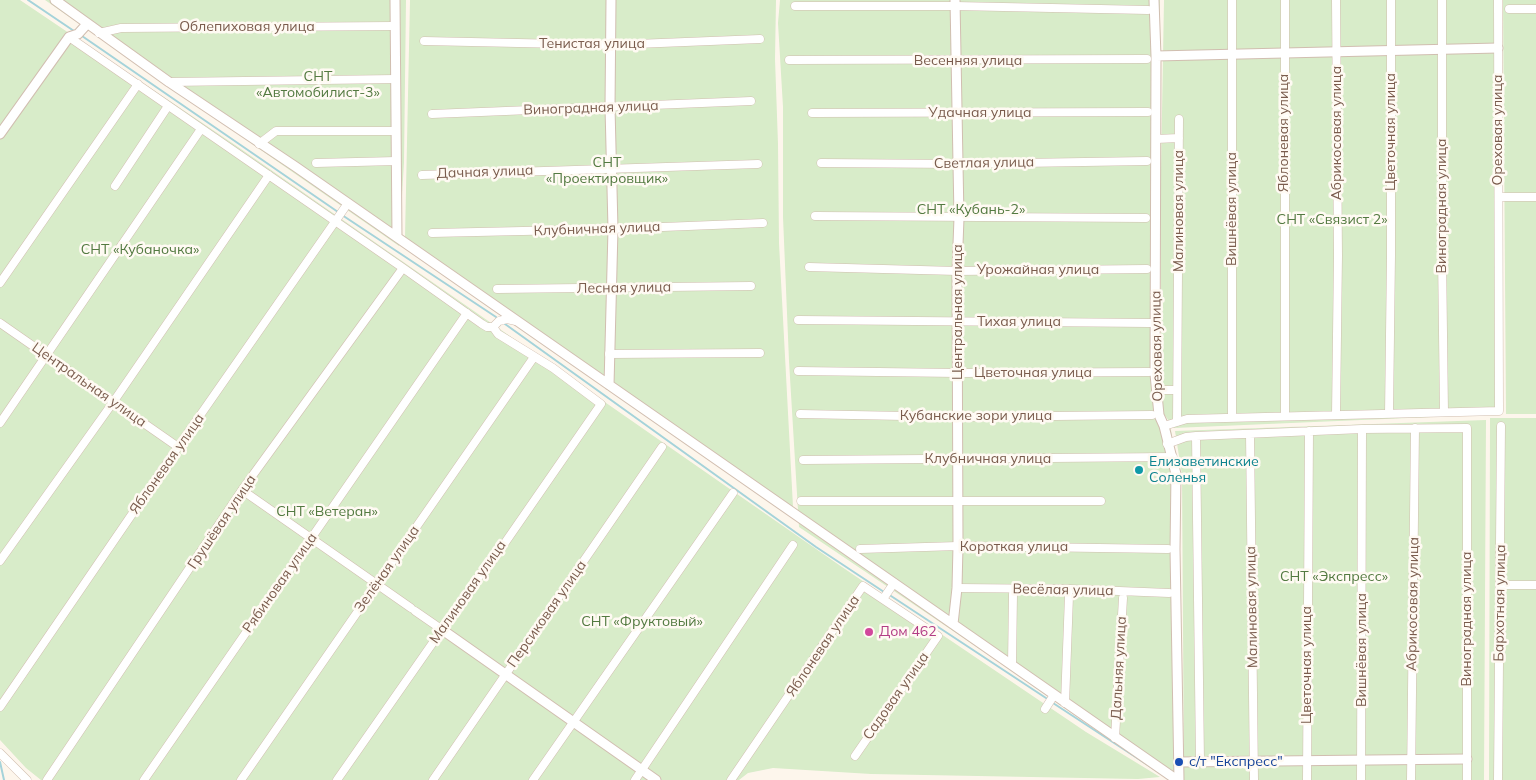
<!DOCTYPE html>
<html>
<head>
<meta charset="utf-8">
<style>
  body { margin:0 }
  canvas { display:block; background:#fdf6ec }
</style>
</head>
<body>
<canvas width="1536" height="780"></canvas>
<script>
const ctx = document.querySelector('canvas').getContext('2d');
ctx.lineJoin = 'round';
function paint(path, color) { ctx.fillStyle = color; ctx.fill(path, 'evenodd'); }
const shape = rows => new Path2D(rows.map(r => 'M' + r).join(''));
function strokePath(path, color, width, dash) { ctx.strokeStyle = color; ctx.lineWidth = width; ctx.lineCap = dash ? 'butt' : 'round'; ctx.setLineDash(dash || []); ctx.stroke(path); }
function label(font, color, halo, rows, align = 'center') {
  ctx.font = font + ' Mulish,sans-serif'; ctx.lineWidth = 5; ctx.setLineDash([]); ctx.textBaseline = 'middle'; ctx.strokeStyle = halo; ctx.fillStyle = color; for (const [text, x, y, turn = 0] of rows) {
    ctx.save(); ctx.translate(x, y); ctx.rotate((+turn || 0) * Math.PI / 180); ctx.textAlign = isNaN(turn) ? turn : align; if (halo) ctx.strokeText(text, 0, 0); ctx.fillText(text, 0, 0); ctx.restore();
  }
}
const green = shape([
  [0,0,20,0,238,147,842,567,1086,732,1160,777,1138,779,871,774,773,768,748,773,739,780,41,780,26,768,0,740,0,704,332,222,173,447,0,703],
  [45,0,406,0,404,162,399,246],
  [410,0,776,0,775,59,778,144,779,243,793,507,405,237],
  [780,0,1160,0,1158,117,1159,414,1171,430,1179,486,1182,780,1174,780,799,527,789,361,783,217,783,107,778,23],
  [1164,0,1501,0,1502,414,1174,428,1161,410,1161,169],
  [1503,0,1536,0,1536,414,1506,414],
  [1490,418,1536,418,1536,780,1489,780],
  [1486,420,1484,780,1184,780,1182,475,1175,431]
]);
const stream = shape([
  [28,0,74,31],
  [82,36,338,212],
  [342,215,496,317],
  [505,324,816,547,884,592],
  [888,594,1049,700],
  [1053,703,1160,773],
  [0,762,4,780]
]);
const minor = shape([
  [1232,0,1232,418],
  [1285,0,1285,416],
  [1442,0,1442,254,1444,412],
  [795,6,955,6,1148,10],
  [1509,9,1536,9],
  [99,33,121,28,394,26],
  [69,37,403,268,482,324,487,327,493,327,498,334,553,368,601,404,491,563],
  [424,41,611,45,760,39],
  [789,60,1147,59],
  [169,82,396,79],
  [812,113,1148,112],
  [432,114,751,101],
  [1156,139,1179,138],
  [259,144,276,131,396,131],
  [316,163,396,161],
  [821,163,958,164,1147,161],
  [422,175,758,164],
  [115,186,168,106],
  [1499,197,1536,197],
  [815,216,1146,218],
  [432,233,613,229,763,223],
  [809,267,957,271,1147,269],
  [0,283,138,84],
  [497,289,751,286],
  [798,320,1150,323],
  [0,323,178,447],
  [493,327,499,321,507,319,516,321],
  [609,354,760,353],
  [798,371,958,373,1149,372],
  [1157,390,1177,390],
  [800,414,957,417,1152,415],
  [1389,414,1391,255,1391,0],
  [1336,415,1338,255,1336,0],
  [1177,422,1179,119],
  [0,423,201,129],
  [1164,426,1187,419,1499,411,1498,0],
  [1250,434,1254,780],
  [1196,436,1200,762],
  [1167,444,1186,437,1196,436,1362,429,1467,428,1467,780],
  [803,460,1173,457],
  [242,490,411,608],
  [801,501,1101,501],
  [860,549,958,546,1168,549],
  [0,561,114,401,269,175],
  [1501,585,1536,585],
  [957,588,1069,589,1169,593],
  [883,599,894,583],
  [415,611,444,631],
  [1012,665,1013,594],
  [1065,703,1069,596],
  [0,707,178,447,348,203],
  [1045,709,1054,695],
  [1115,738,1123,598],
  [0,753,27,780],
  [47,780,242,490,403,268],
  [144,780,467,313],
  [241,780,534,357],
  [337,780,492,558],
  [433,780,662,447],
  [533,780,733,493],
  [635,780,793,545],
  [731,780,863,586,938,636,855,756],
  [1307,780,1309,431],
  [1361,780,1362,429],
  [1411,780,1415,428],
  [1498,780,1501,426]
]);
const tertiary = shape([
  [55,0,169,82,296,167,1177,780],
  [395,0,397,237],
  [1154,0,1156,56,1155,374,1159,415,1164,426,1176,474,1175,549,1179,780],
  [1156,56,1498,48],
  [0,134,69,37,78,34,87,24],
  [609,385,613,229,610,107,611,0],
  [953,624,957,588,958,546,957,271,959,218,955,0],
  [444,631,656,780],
  [1179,762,1467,759]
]);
const markers = [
  [1139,470,5,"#0f9aa8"],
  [869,632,5,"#d1479c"],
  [1179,762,5,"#1a4fb4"]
];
const streetNames = [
  ["Облепиховая улица",247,27],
  ["Тенистая улица",592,44],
  ["Весенняя улица",968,61],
  ["Виноградная улица",591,108,-2],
  ["Удачная улица",980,113],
  ["Ореховая улица",1498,130,-90],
  ["Цветочная улица",1391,132,-90],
  ["Яблоневая улица",1284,133,-90],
  ["Абрикосовая улица",1337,133,-90],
  ["Светлая улица",984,163,-1],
  ["Дачная улица",485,172,-2],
  ["Виноградная улица",1442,206,-90],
  ["Вишнёвая улица",1232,209,-90],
  ["Малиновая улица",1179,211,-90],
  ["Клубничная улица",597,229,-2],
  ["Урожайная улица",1038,270],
  ["Лесная улица",624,288,-1],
  ["Центральная улица",958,312,-90],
  ["Тихая улица",1019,322],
  ["Ореховая улица",1157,346,-91],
  ["Цветочная улица",1033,373],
  ["Центральная улица",89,385,35],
  ["Кубанские зори улица",976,416],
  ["Клубничная улица",988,459],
  ["Яблоневая улица",167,464,-55],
  ["Грушёвая улица",222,522,-56],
  ["Короткая улица",1014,547],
  ["Зелёная улица",387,569,-55],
  ["Рябиновая улица",280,583,-55],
  ["Весёлая улица",1063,590,1],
  ["Малиновая улица",468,592,-55],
  ["Бархотная улица",1500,603,-89],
  ["Абрикосовая улица",1413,604,-89],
  ["Малиновая улица",1252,607,-91],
  ["Персиковая улица",547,614,-55],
  ["Виноградная улица",1467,619,-90],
  ["Яблоневая улица",823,646,-56],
  ["Вишнёвая улица",1362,650,-90],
  ["Цветочная улица",1307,665,-90],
  ["Дальняя улица",1119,668,-87],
  ["Садовая улица",896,696,-55]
];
const parkNames = [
  ["СНТ",318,77],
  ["«Автомобилист-3»",318,93],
  ["СНТ",607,163],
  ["«Проектировщик»",607,179],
  ["СНТ «Кубань-2»",971,210],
  ["СНТ «Связист 2»",1332,220],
  ["СНТ «Кубаночка»",140,250],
  ["СНТ «Ветеран»",327,512],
  ["СНТ «Экспресс»",1334,577],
  ["СНТ «Фруктовый»",642,622]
];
const cultureNames = [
  ["Елизаветинские",1149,462],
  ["Соленья",1149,478]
];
const hotelNames = [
  ["Дом 462",879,632]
];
const transitNames = [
  ["с/т \"Експресс\"",1189,762]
];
paint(green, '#d8ecc9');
strokePath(stream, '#a5d3da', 2);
strokePath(minor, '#d1beb0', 9);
strokePath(tertiary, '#d1beb0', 11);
strokePath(minor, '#fff', 8);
strokePath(tertiary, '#fff', 9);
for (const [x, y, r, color] of markers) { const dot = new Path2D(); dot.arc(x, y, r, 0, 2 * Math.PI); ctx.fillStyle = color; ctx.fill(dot); strokePath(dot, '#fffaf3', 2); }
label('14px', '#7a5c4d', '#fffaf3', streetNames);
label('14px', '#537a41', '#fffaf3', parkNames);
label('14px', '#0d838f', '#fffaf3', cultureNames, 'left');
label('14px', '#b23c85', '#fffaf3', hotelNames, 'left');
label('14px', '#164399', '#fffaf3', transitNames, 'left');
</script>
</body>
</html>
